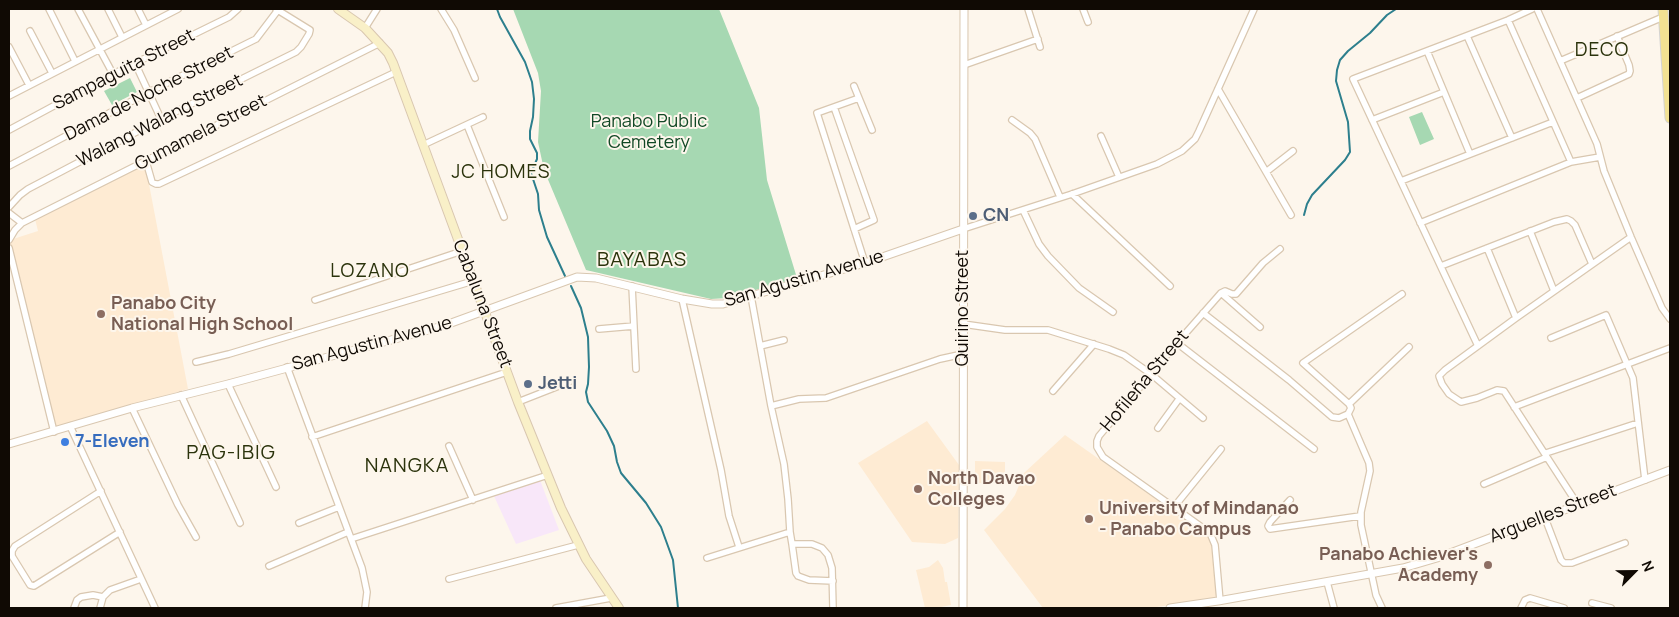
<!DOCTYPE html>
<html>
<head>
<meta charset="utf-8">
<style>
  body { margin:0 }
  #map { position:relative; width:1679px; height:617px; overflow:hidden; background:#fdf6ec; font-family:Manrope,sans-serif }
  canvas { display:block }
  .frame { position:absolute; inset:0; border:10px solid #100a04; pointer-events:none }
  .north { position:absolute; left:1609px; top:547px; width:50px; height:50px; -webkit-text-stroke:4px #fdf6ec; paint-order:stroke; rotate:67deg; font-size:14px; font-weight:700; line-height:20px; text-align:center; color:#100a04 }
  .north::after { content:''; display:block; margin:auto; width:18px; height:22px; background:#100a04; clip-path:polygon(50% 0,100% 100%,50% 72%,0 100%) }
</style>
</head>
<body>
<div id="map">
<canvas width="1679" height="617"></canvas>
<div class="frame"></div>
<div class="north">N</div>
</div>
<script>
const ctx = document.querySelector('canvas').getContext('2d');
ctx.lineJoin = 'round';
function paint(path, color) { ctx.fillStyle = color; ctx.fill(path, 'evenodd'); }
const shape = rows => new Path2D(rows.map(r => 'M' + r).join(''));
function strokePath(path, color, width, dash) { ctx.strokeStyle = color; ctx.lineWidth = width; ctx.lineCap = dash ? 'butt' : 'round'; ctx.setLineDash(dash || []); ctx.stroke(path); }
function label(font, color, halo, rows, align = 'center') {
  ctx.font = font + ' Manrope,sans-serif'; ctx.lineWidth = 4; ctx.setLineDash([]); ctx.textBaseline = 'middle'; ctx.strokeStyle = halo; ctx.fillStyle = color; for (const [text, x, y, turn = 0] of rows) {
    ctx.save(); ctx.translate(x, y); ctx.rotate((+turn || 0) * Math.PI / 180); ctx.textAlign = isNaN(turn) ? turn : align; if (halo) ctx.strokeText(text, 0, 0); ctx.fillText(text, 0, 0); ctx.restore();
  }
}
const industrial = shape([
  [540,480,559,530,516,544,494,496]
]);
const built = shape([
  [145,163,188,389,55,427,10,240,38,231,35,219],
  [927,421,959,465,958,538,945,544,912,542,858,463],
  [1065,435,1208,536,1211,541,1216,594,1215,599,1149,608,1043,608,984,530,1005,509,1015,495,1024,473],
  [975,461,1005,462,1005,483,975,483],
  [938,560,943,568,945,582,947,582,951,605,936,608,925,608,916,570,929,567]
]);
const green = shape([
  [513,9,719,9,759,108,767,180,797,278,728,298,711,299,586,270,544,170,538,142,541,91,538,73],
  [130,78,137,92,112,105,104,91],
  [1422,112,1434,139,1420,145,1409,117]
]);
const stream = shape([
  [497,9,500,17,525,62,532,82,534,99,533,117,530,131,530,139,537,153,537,159,531,173,538,194,539,210,547,237,565,276],
  [1304,215,1307,204,1312,195,1345,160,1350,152,1348,122,1336,81,1337,70,1340,60,1348,51,1370,33,1387,15,1396,9],
  [571,286,581,308,588,337,589,367,588,384,586,392,588,402,607,431,614,446,617,462,621,473,646,503,661,527,673,560,678,608]
]);
const minor = shape([
  [49,9,75,61],
  [78,9,113,74],
  [108,9,122,37],
  [138,9,146,25],
  [441,9,454,30,475,78],
  [1028,9,1040,47],
  [1083,9,1088,22],
  [1537,9,1597,144,1604,171,1631,237,1662,308,1670,319],
  [1508,20,1571,162],
  [365,28,377,9],
  [30,31,52,73],
  [1467,36,1512,138],
  [9,47,29,85],
  [1427,51,1470,154],
  [1560,61,1663,17],
  [135,63,161,119],
  [964,65,1038,39],
  [854,86,872,130],
  [1218,89,1291,215],
  [9,96,178,9],
  [859,98,817,113,865,263],
  [1577,98,1629,74,1630,71,1629,65,1617,36],
  [834,107,874,220,854,229],
  [1012,120,1030,133,1035,139,1060,197],
  [1372,120,1444,92],
  [467,125,504,217],
  [9,130,113,74,229,17,238,9],
  [1101,136,1119,177],
  [423,145,483,117],
  [146,161,152,182,156,184,159,184,396,72],
  [9,166,149,92,256,39,278,10],
  [1266,172,1293,151],
  [1401,181,1553,122],
  [1072,194,1170,286],
  [9,207,20,195,28,189,161,119,296,52,301,47,309,34,310,30,276,9],
  [1023,210,1039,244,1048,256,1079,288,1113,312],
  [9,213,22,223],
  [1420,223,1571,162,1600,157],
  [963,229,1072,194,1157,164,1182,151,1195,139,1199,131,1254,9],
  [1530,231,1554,291],
  [9,240,15,230,22,223,380,43],
  [9,248,54,432],
  [1487,248,1516,318],
  [1441,266,1554,222,1567,219,1571,221,1575,225,1592,264],
  [632,286,636,369],
  [1221,293,1225,291,1232,294,1236,294,1263,263,1280,249],
  [1221,293,1260,327],
  [751,296,771,406,784,464,788,499,790,532,792,544,812,544,822,548,828,555,832,568,833,608],
  [682,299,721,470,729,516,739,547],
  [315,300,462,251],
  [1203,313,1289,380,1332,417,1339,418,1348,414],
  [963,324,1005,330,1048,330,1109,349,1124,355,1151,374,1203,418],
  [599,329,634,326],
  [1551,338,1606,315,1633,378,1645,480],
  [1177,343,1314,449],
  [760,346,784,340],
  [1478,346,1353,79,1508,20,1532,9],
  [196,362,229,354,473,281],
  [287,367,362,568,367,592,365,608],
  [228,384,276,487],
  [1053,391,1094,344],
  [181,395,240,523],
  [518,402,569,382],
  [1349,404,1409,347],
  [771,406,799,399,826,398,940,359,963,354],
  [1514,407,1670,348],
  [132,408,178,505,196,537],
  [70,426,155,608],
  [1158,428,1179,399],
  [312,437,507,372],
  [449,446,473,500],
  [1546,453,1638,423],
  [1484,484,1547,457],
  [101,491,15,546,12,551,12,556,30,585,34,586,120,532],
  [1290,500,1270,522,1268,526,1270,529,1360,516],
  [1578,505,1504,391,1497,390,1477,398,1461,402,1449,394,1442,384,1439,376,1445,370,1516,318,1631,237],
  [1174,507,1221,449],
  [1545,518,1561,560,1564,563,1572,563,1625,543],
  [299,523,339,507],
  [351,539,548,475],
  [792,544,796,573,798,576,809,580,833,581],
  [707,558,790,532],
  [269,566,348,532],
  [449,579,578,545],
  [1327,582,1334,608],
  [1220,601,1215,545,1210,533,1103,457,1097,447,1097,441,1099,436,1177,343,1221,293],
  [1592,603,1611,608],
  [74,608,77,600,81,597,93,595,103,597],
  [100,608,103,597,110,590,141,579],
  [556,608,611,598],
  [1382,608,1376,595,1361,525,1361,512,1370,471,1369,463,1348,414,1351,408,1349,404,1303,363,1402,294],
  [1521,608,1525,600,1530,598,1564,608]
]);
const tertiary = shape([
  [9,444,132,408,228,384,443,326,577,277,596,278,682,299,712,304,723,304,865,263,963,229],
  [963,608,964,9],
  [1170,608,1218,601,1403,568,1437,558,1670,470]
]);
const secondary = shape([
  [338,9,365,28,388,53,393,63,518,402,561,508,586,559,619,608]
]);
const primary = shape([
  [1663,9,1670,118]
]);
const markers = [
  [973,216,5,"#5c6f8a"],
  [101,314,5,"#8d6e63"],
  [528,384,5,"#5c6f8a"],
  [65,442,5,"#3f7fe0"],
  [918,489,5,"#8d6e63"],
  [1089,519,5,"#8d6e63"],
  [1488,565,5,"#8d6e63"]
];
const streetNames = [
  ["Sampaguita Street",124,70,-27],
  ["Dama de Noche Street",149,94,-27],
  ["Walang Walang Street",160,121,-27],
  ["Gumamela Street",201,133,-27],
  ["San Agustin Avenue",804,279,-16],
  ["Cabaluna Street",482,304,69],
  ["Quirino Street",963,308,-90],
  ["San Agustin Avenue",372,344,-15],
  ["Hofileña Street",1145,381,-50],
  ["Arguelles Street",1553,514,-21]
];
const parkNames = [
  ["Panabo Public",649,122],
  ["Cemetery",649,143]
];
const serviceNames = [
  ["CN",983,216],
  ["Jetti",538,384]
];
const educationNames = [
  ["Panabo City",111,304],
  ["National High School",111,325],
  ["North Davao",928,479],
  ["Colleges",928,500],
  ["University of Mindanao",1099,509],
  ["- Panabo Campus",1099,530],
  ["Panabo Achiever's",1478,555,"right"],
  ["Academy",1478,576,"right"]
];
const shopNames = [
  ["7-Eleven",75,442]
];
const neighbourhoodNames = [
  ["DECO",1602,51],
  ["JC HOMES",501,173],
  ["LOZANO",370,272]
];
const quarterNames = [
  ["BAYABAS",642,260],
  ["PAG-IBIG",231,453],
  ["NANGKA",407,466]
];
paint(industrial, '#f8e7f9');
paint(built, '#feebd3');
paint(green, '#a6d8b2');
strokePath(stream, '#2d7f8d', 2);
strokePath(minor, '#d9c7b0', 8);
strokePath(tertiary, '#d9c7b0', 9);
strokePath(secondary, '#d9c7b0', 10);
strokePath(primary, '#d4d3d2', 11);
strokePath(minor, '#fff', 5.5);
strokePath(tertiary, '#fff', 7);
strokePath(secondary, '#f9f0c8', 8);
strokePath(primary, '#f2e192', 9);
for (const [x, y, r, color] of markers) { const dot = new Path2D(); dot.arc(x, y, r, 0, 2 * Math.PI); ctx.fillStyle = color; ctx.fill(dot); strokePath(dot, '#fdf6ec', 2); }
label('18px', '#100a04', '#fdf6ec', streetNames);
label('18px', '#114825', '#fdf6ec', parkNames);
label('bold 18px', '#4e5e75', '#fdf6ec', serviceNames, 'left');
label('bold 18px', '#785e54', '#fdf6ec', educationNames, 'left');
label('bold 18px', '#366cbe', '#fdf6ec', shopNames, 'left');
ctx.letterSpacing = '1px';
label('19px', '#2b330c', '#fdf6ec', neighbourhoodNames);
ctx.letterSpacing = '0px';
ctx.letterSpacing = '1px';
label('20px', '#2b330c', '#fdf6ec', quarterNames);
ctx.letterSpacing = '0px';
</script>
</body>
</html>
